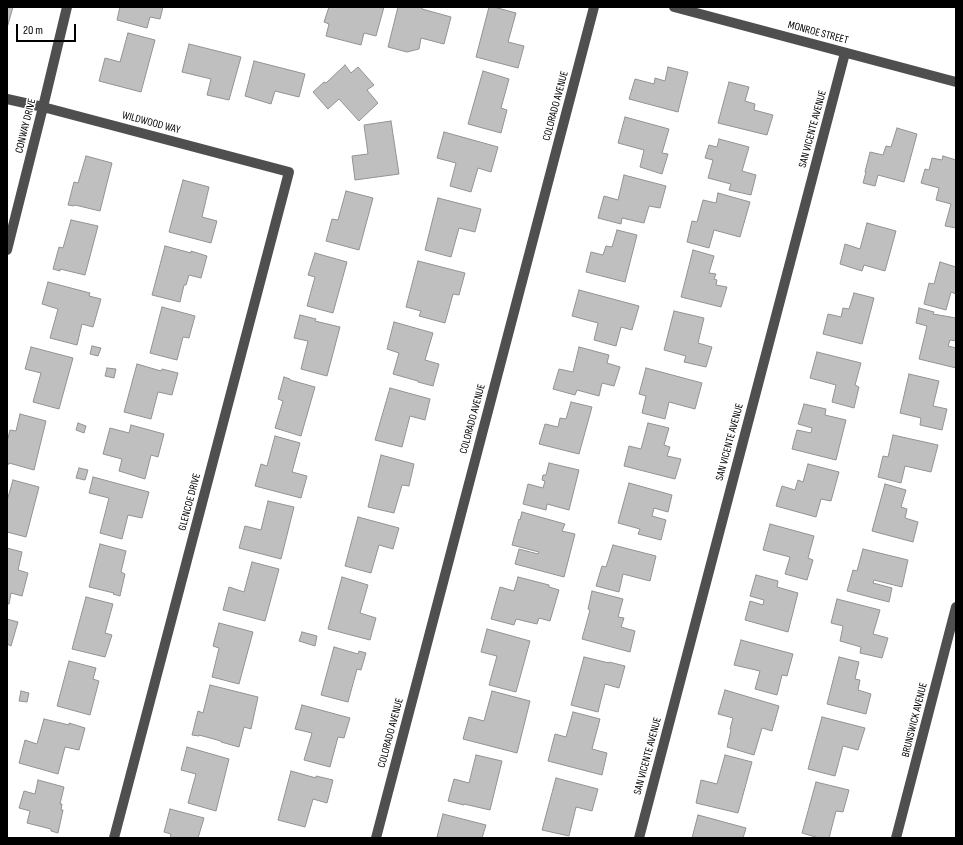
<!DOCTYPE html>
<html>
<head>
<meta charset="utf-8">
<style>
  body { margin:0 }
  #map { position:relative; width:963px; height:845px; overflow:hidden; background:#fff; font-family:"Sofia Sans Condensed",sans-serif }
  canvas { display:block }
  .frame { position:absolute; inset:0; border:8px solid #000; pointer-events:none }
  .scale { position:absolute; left:16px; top:24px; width:60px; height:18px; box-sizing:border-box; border:2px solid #000; border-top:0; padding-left:5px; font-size:12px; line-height:14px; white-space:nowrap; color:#000; -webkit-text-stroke:3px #fff; paint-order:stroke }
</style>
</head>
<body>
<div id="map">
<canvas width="963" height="845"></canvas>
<div class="frame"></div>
<div class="scale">20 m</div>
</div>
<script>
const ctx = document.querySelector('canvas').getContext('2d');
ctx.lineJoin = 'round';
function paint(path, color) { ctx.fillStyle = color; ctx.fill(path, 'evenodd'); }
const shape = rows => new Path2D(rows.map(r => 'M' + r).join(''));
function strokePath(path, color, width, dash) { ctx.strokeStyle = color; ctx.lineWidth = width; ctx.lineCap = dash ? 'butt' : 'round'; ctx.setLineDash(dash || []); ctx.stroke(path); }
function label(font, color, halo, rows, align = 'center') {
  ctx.font = font + ' "Sofia Sans Condensed",sans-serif'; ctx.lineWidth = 3; ctx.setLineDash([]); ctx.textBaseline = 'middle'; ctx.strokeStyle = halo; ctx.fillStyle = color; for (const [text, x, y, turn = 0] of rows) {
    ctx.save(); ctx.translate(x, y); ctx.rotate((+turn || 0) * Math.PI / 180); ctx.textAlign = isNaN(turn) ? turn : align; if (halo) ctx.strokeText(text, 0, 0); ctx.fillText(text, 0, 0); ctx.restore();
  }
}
const building = shape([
  [7,7,13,7,7,28,7,7],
  [120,7,163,7,160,19,150,17,147,28,117,20,120,7],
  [329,7,384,7,376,36,364,33,361,45,326,36,329,24,324,22,329,7],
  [398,7,422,7,422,9,451,17,444,44,421,38,419,49,407,52,388,47,398,7],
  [489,7,494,7,516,13,508,42,524,46,518,68,476,57,489,7],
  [128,33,155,40,141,92,99,81,105,58,120,62,128,33],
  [189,44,241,57,229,100,207,95,211,79,182,72,189,44],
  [254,61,305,74,299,97,275,91,271,104,245,96,254,61],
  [345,65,351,73,358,67,374,85,367,90,378,103,359,121,339,99,328,109,313,92,324,82,326,83,345,65],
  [668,67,688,72,678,112,629,99,635,79,654,84,655,78,665,81,668,67],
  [483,71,509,79,501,108,507,110,501,133,468,124,483,71],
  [729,82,749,87,745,101,755,104,754,110,773,115,767,135,718,123,729,82],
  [625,117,669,129,662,153,668,154,662,174,640,167,644,150,618,143,625,117],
  [391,121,399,174,355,180,352,156,368,154,364,125,391,121],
  [897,128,917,134,904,182,878,175,875,186,863,183,866,172,865,172,870,152,883,155,886,146,891,147,897,128],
  [444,132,498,147,491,172,478,168,471,192,450,186,456,163,437,158,444,132],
  [719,139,749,147,742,171,756,175,751,195,729,190,731,184,708,178,713,160,705,158,709,145,717,147,719,139],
  [86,156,112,163,100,211,75,205,74,206,68,205,74,182,78,183,86,156],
  [943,156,956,160,956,228,945,226,951,204,936,200,939,188,921,183,925,169,929,170,932,158,942,160,943,156],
  [624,175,666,186,660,208,649,206,644,223,622,218,621,224,598,218,604,196,618,200,624,175],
  [183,180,209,187,202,217,217,221,211,243,169,232,183,180],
  [346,191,373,198,359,250,326,241,332,219,338,220,346,191],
  [718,193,750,202,740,237,714,230,709,248,687,242,692,221,697,222,703,200,716,203,718,193],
  [438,198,481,209,475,232,459,228,451,257,425,250,438,198],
  [71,220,98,226,85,275,60,269,60,271,53,269,59,247,63,248,71,220],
  [867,223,896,231,885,271,864,265,862,271,840,264,845,244,860,249,867,223],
  [617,230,637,235,625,282,586,272,591,252,603,255,606,246,612,247,617,230],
  [165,246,191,253,191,251,207,256,201,278,189,275,186,285,184,285,180,302,152,295,165,246],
  [693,250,714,256,709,273,716,274,714,279,717,280,716,285,727,287,721,307,681,297,693,250],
  [315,253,347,262,333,313,307,306,315,277,308,275,315,253],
  [418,261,465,273,459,295,453,294,445,323,419,316,421,311,406,307,418,261],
  [940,262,956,267,956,294,951,292,946,310,924,304,929,283,934,284,940,262],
  [48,282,90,293,89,296,101,299,93,327,82,324,77,345,50,338,58,309,42,304,48,282],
  [579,290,639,306,632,330,621,327,616,346,594,340,598,323,572,316,579,290],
  [854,293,874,298,862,344,823,334,828,314,841,317,843,308,849,309,854,293],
  [162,307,195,316,189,338,183,337,177,360,150,353,162,307],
  [919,308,934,312,933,314,956,318,956,341,950,340,948,346,956,348,956,368,919,359,927,326,916,323,919,308],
  [674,311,704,318,698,343,712,347,706,367,684,362,686,356,664,350,674,311],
  [300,315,316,319,315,321,340,327,327,376,301,369,308,341,294,338,300,315],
  [394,322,433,333,425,360,439,364,433,386,418,382,418,381,393,374,399,353,387,349,394,322],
  [92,346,101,348,98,356,90,354,92,346],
  [31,347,73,358,59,409,33,402,41,373,25,369,31,347],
  [579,347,609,355,607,363,620,367,614,386,602,383,599,396,577,390,575,395,553,389,559,369,573,372,579,347],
  [817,352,861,363,855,385,859,387,854,408,832,402,836,385,810,378,817,352],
  [137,364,161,371,162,369,178,373,172,395,158,392,151,419,124,412,137,364],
  [107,368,116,369,114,378,105,376,107,368],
  [646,368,702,383,695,409,669,402,665,419,642,413,646,396,639,394,646,368],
  [909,374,939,381,933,406,947,409,942,430,920,425,921,418,900,413,909,374],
  [284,377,290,379,290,380,315,387,301,436,275,428,283,401,278,399,284,377],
  [390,388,430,399,425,420,410,416,402,447,375,440,390,388],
  [571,402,592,407,579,454,539,444,545,424,558,427,560,418,566,419,571,402],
  [804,404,826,409,825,415,846,420,836,460,792,449,797,430,811,433,812,428,798,424,804,404],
  [20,414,46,421,34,470,9,463,8,465,7,464,7,442,10,430,16,431,20,414],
  [78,423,86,426,84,433,76,430,78,423],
  [648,423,669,428,664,445,670,447,667,456,681,459,675,479,624,466,629,446,641,449,648,423],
  [131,425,164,434,158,457,151,455,145,479,119,471,122,459,103,454,110,428,129,433,131,425],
  [893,435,938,445,931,472,905,466,901,483,878,477,883,456,888,457,893,435],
  [275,436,300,443,292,472,307,476,301,498,255,486,261,464,267,466,275,436],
  [381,455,414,464,409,486,402,485,394,513,368,507,381,455],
  [549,463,579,470,569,510,547,504,546,510,523,504,528,484,543,488,545,481,542,480,543,475,546,475,549,463],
  [808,464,839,472,831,501,821,499,816,517,776,506,782,486,795,490,798,480,803,482,808,464],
  [79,468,88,470,85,480,76,478,79,468],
  [93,477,149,492,142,518,128,515,122,539,100,533,109,498,89,493,93,477],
  [13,480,39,487,26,537,7,532,7,501,13,480],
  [629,483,672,495,668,512,654,508,652,516,666,520,661,540,638,534,640,529,618,523,629,483],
  [885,484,906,490,901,507,907,509,905,518,918,522,913,542,872,531,885,484],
  [268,501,294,507,281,559,239,548,245,526,261,530,268,501],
  [522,512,565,524,562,531,575,534,564,577,515,564,519,549,538,554,539,552,512,545,519,519,520,520,522,512],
  [358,517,399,528,393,549,379,545,371,573,345,566,358,517],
  [770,524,814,536,808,558,813,560,807,580,785,574,790,557,763,550,770,524],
  [100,544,126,551,121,572,125,574,120,596,113,594,114,593,89,587,100,544],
  [613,545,656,556,650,581,623,574,619,592,596,586,602,566,606,567,613,545],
  [7,548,22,552,18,570,28,573,22,596,11,593,9,604,7,604,7,548],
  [863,549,908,560,902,587,874,580,873,583,892,588,889,602,847,591,853,570,857,571,863,549],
  [252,562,279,569,265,621,223,610,229,587,244,592,252,562],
  [756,575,778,581,777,587,798,593,788,632,745,620,750,601,763,605,764,600,750,596,756,575],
  [342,577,368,585,360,613,376,618,370,640,328,629,342,577],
  [518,577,549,585,549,587,559,590,550,621,539,618,537,624,516,619,514,625,491,619,500,587,514,591,518,577],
  [592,591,623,599,618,617,624,618,621,627,635,631,630,652,582,639,590,610,588,609,592,591],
  [86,597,113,604,105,633,112,635,105,657,72,649,86,597],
  [837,599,880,610,873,634,888,638,882,658,860,653,861,647,840,641,843,626,831,623,837,599],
  [7,619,18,622,11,646,7,644,7,619],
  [219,623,253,632,239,684,212,677,219,648,213,646,219,623],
  [487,629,530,641,516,692,489,685,497,656,481,652,487,629],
  [302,632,317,636,315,646,299,641,302,632],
  [741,640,793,654,787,676,782,675,777,695,755,689,760,671,734,665,741,640],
  [334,647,358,654,359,651,366,653,361,670,357,669,348,702,321,695,334,647],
  [584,657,609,663,609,662,625,666,619,688,605,684,598,712,571,705,584,657],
  [839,657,859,662,855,679,860,680,858,690,871,694,866,714,827,704,839,657],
  [69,661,96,668,93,679,99,681,90,715,57,706,69,661],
  [210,685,258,697,251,729,244,727,239,747,221,742,221,741,199,735,199,736,192,735,198,711,203,713,210,685],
  [725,690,779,706,772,731,762,728,754,755,727,747,731,730,730,729,733,718,718,714,725,690],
  [21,691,29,693,27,702,19,701,21,691],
  [492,691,530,701,517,753,463,739,469,717,484,721,492,691],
  [302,705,350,718,344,738,338,737,330,767,304,760,312,733,295,729,302,705],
  [573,712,600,719,592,749,607,753,602,775,548,761,555,734,566,737,573,712],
  [822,717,865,728,858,750,843,746,835,776,808,769,822,717],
  [44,719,69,725,69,723,85,728,79,750,65,747,58,774,19,763,25,740,37,744,44,719],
  [187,747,229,759,216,811,188,803,196,774,181,770,187,747],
  [476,755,502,761,490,810,464,804,464,805,448,801,454,779,469,783,476,755],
  [725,755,752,762,738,813,696,803,701,780,717,784,725,755],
  [291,771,316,778,316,776,333,780,327,803,313,799,305,827,278,820,291,771],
  [556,778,598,789,592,811,576,807,569,836,542,830,556,778],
  [38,780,64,787,60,804,62,804,61,810,63,810,58,833,51,831,51,829,27,823,30,811,19,808,24,791,35,794,38,780],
  [816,782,849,790,843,812,836,811,829,838,819,838,802,833,816,782],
  [170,809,204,818,198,838,170,838,171,834,164,832,170,809],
  [443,814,486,825,482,838,441,838,437,837,443,814],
  [698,815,746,828,743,838,692,838,698,815]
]);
const minor = shape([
  [674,7,956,82],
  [7,99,43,107,289,172,114,838],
  [7,250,43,107,67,7],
  [376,838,594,7],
  [639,838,845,53],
  [896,838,956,607]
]);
const streetNames = [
  ["MONROE STREET",818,33,15],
  ["COLORADO AVENUE",556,106,-75],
  ["WILDWOOD WAY",151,123,15],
  ["CONWAY DRIVE",26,126,-76],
  ["SAN VICENTE AVENUE",813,129,-75],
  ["COLORADO AVENUE",473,419,-75],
  ["SAN VICENTE AVENUE",730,442,-75],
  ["GLENCOE DRIVE",190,502,-75],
  ["BRUNSWICK AVENUE",915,720,-76],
  ["COLORADO AVENUE",391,733,-75],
  ["SAN VICENTE AVENUE",648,756,-75]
];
paint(building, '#bfbfbf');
strokePath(building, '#939393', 1);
strokePath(minor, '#4f4f4f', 10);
label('11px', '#000', '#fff', streetNames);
</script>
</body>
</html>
